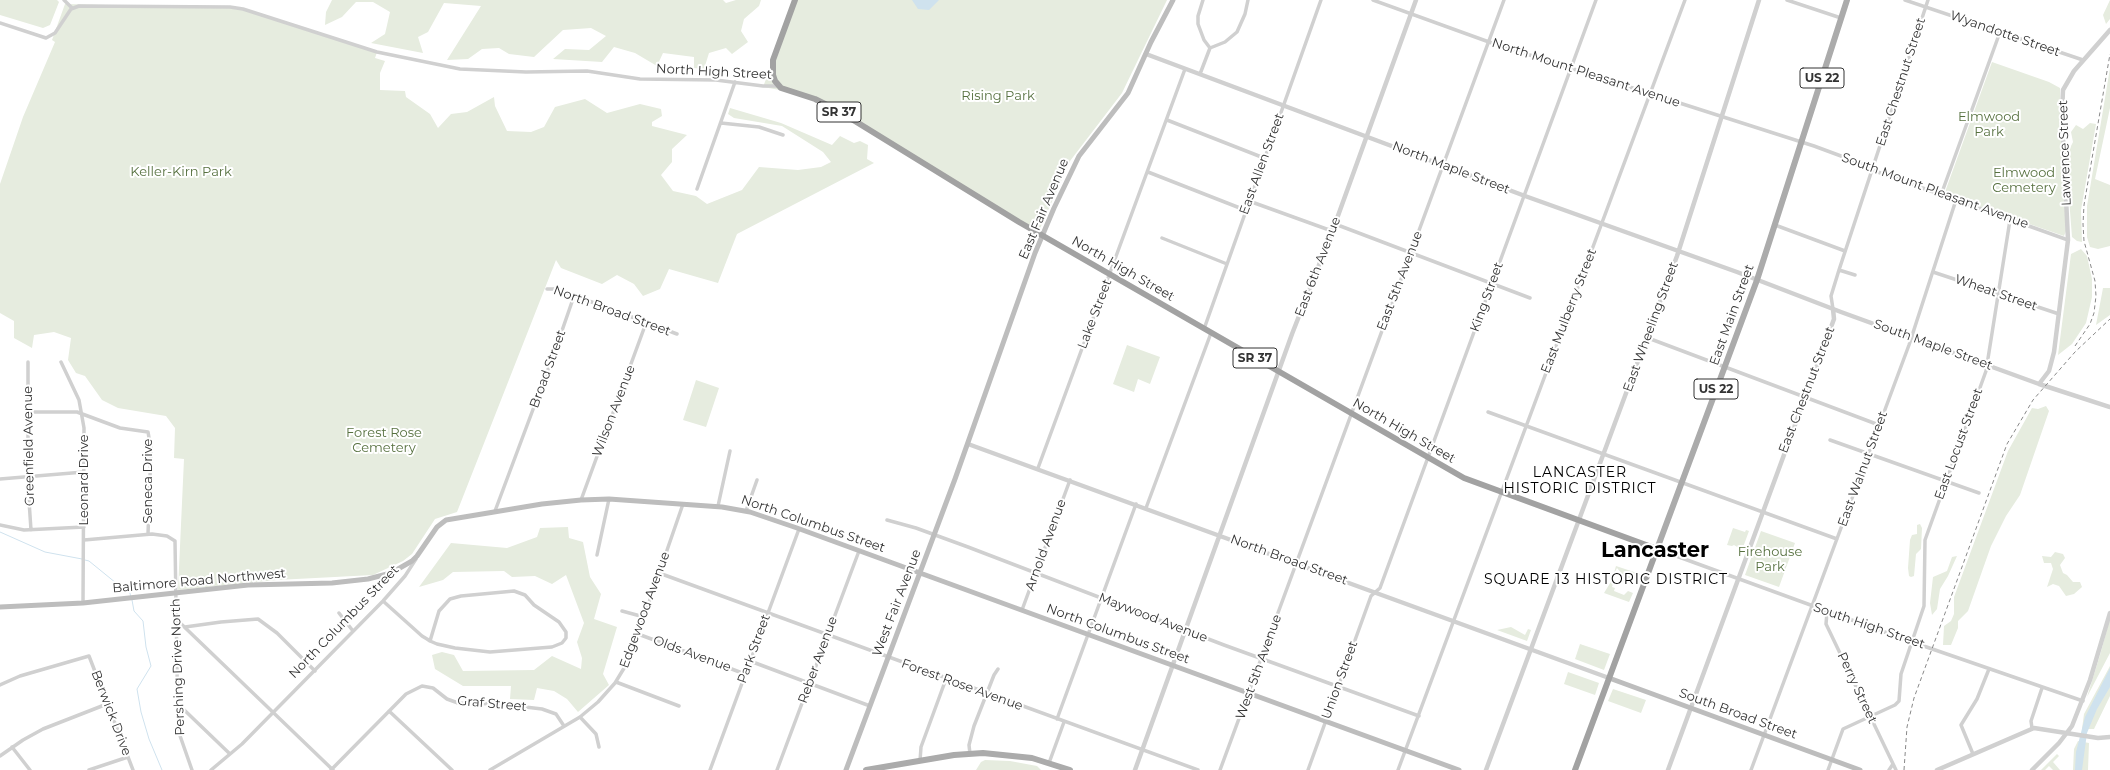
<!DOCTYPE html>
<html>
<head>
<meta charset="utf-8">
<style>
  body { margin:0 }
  canvas { display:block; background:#fff }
</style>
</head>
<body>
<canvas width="2110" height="770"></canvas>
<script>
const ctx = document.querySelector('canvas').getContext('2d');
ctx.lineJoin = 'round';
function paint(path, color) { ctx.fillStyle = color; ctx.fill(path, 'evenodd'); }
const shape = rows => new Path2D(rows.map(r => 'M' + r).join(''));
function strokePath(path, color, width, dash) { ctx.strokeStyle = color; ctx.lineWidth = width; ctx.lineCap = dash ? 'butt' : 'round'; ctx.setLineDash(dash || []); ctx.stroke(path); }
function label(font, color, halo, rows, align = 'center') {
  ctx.font = font + ' Montserrat,sans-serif'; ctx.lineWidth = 4; ctx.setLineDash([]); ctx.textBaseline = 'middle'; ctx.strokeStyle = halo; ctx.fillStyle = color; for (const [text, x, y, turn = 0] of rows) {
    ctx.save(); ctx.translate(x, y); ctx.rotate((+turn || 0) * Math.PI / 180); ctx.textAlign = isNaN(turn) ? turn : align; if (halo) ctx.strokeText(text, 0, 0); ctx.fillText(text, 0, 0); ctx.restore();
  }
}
const green = shape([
  [0,0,57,0,59,2,50,25,43,28,0,15],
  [332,0,723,0,726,3,736,0,761,0,759,6,744,19,741,31,748,42,732,54,726,48,709,53,704,69,694,68,694,57,663,53,657,66,635,53,614,47,602,62,553,59,565,49,589,50,606,36,591,28,563,30,534,57,509,54,499,48,482,49,468,59,447,60,481,6,444,3,428,32,418,37,423,53,371,43,385,34,390,12,373,2,356,2,342,17,325,25,326,12],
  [796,0,1167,0,1122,93,1070,161,1038,233,837,110,791,92,763,87],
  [2110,0,2110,19,2106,24,2103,15],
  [65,4,236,8,377,52,375,58,385,61,380,73,380,90,405,91,406,97,430,114,438,128,451,114,467,112,494,97,495,106,507,131,531,132,544,127,555,107,585,99,607,113,640,104,661,109,662,116,652,122,652,126,687,135,672,149,672,162,661,175,673,191,696,196,707,204,742,190,759,167,798,170,821,167,831,162,823,152,782,126,734,118,728,114,730,108,781,123,832,145,840,136,854,143,860,141,868,145,867,159,874,163,737,234,718,283,669,269,660,289,643,296,634,284,617,275,602,284,561,268,556,260,457,512,435,519,412,554,403,561,373,575,277,580,178,590,184,459,174,458,175,428,166,416,118,408,102,400,85,376,76,373,68,360,71,338,54,332,34,335,32,348,14,338,14,321,0,313,0,184,23,117,55,42,52,40],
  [1992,62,2049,82,2060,88,2060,118,2066,231,2064,236,1989,210,1946,194,1945,192],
  [2110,68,2110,108,2095,179,2110,185,2110,246,2098,249,2090,247,2087,237,2087,206],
  [2090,123,2096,124,2081,210,2082,242,2077,241,2072,237,2067,172,2068,152,2073,142,2071,132,2076,125,2083,129],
  [2081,249,2087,256,2092,279,2092,297,2086,323,2072,344,2058,355,2071,254],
  [2103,288,2110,288,2110,315,2096,325],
  [1127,345,1160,357,1150,384,1138,379,1134,392,1113,384],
  [696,380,719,388,706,427,683,420],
  [2046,406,2049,411,2020,495,2006,516,1991,546,1968,611,1958,621,1958,628,1951,645,1943,645,1944,626,1951,621,1954,614,1954,597,2008,451,2032,408,2038,409],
  [1920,524,1922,528,1921,549,1916,554,1914,576,1911,577,1909,576,1908,568,1910,540,1912,535,1917,534,1917,525],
  [568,527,569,538,583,542,590,577,601,594,594,619,617,627,603,674,609,685,578,712,567,699,554,691,537,688,534,700,510,699,511,686,463,686,435,669,432,655,442,652,454,655,463,671,534,670,552,656,581,669,582,658,577,642,584,623,566,575,552,584,535,576,512,577,504,571,453,572,443,580,419,587,451,543,507,548,537,537,540,528],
  [1733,528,1745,532,1746,530,1749,531,1742,550,1734,545,1732,546,1727,545],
  [1761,531,1795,543,1779,587,1745,575],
  [2055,552,2063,554,2065,558,2060,565,2063,573,2067,575,2073,582,2080,582,2082,587,2074,594,2066,596,2059,586,2053,584,2047,587,2053,569,2051,563,2044,563,2042,556,2051,557],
  [1957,556,1948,576,1940,589,1937,609,1932,615,1930,603,1933,577,1947,571,1952,557],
  [1616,566,1640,574,1638,578,1632,580,1623,577,1623,575,1617,568,1613,576],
  [1612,580,1614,581,1612,587,1615,588,1614,591,1624,595,1628,591,1633,593,1629,602,1604,593],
  [2110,619,2110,653,2087,697,2100,655],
  [1511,627,1525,635,1528,629,1531,630,1527,641,1497,630],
  [1580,644,1610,654,1604,670,1575,659],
  [2110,666,2110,696,2094,729,2082,729,2084,714],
  [1568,672,1599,683,1595,695,1564,684],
  [1613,689,1646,700,1641,713,1608,701],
  [2078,741,2089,743,2088,770,2073,770,2074,749],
  [2057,754,2059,756,2053,762,2060,770,2053,770,2049,766,2045,770,2041,770],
  [985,760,1010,761,1037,766,1041,770,976,770,981,762]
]);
const water = shape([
  [912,0,939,0,929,10,918,9],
  [2110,668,2110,687,2097,709,2087,733,2082,770,2075,770,2076,752,2085,717]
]);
const stream = shape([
  [0,532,45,552,82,559],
  [85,560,89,561,116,583,129,590,131,597],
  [132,600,134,611,143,621,146,647,151,666,137,689,141,712,149,739,162,770]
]);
const minor = shape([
  [64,0,72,8],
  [1203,0,1198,16,1198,24,1204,40,1210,48],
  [1373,0,1489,42,1814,146,1868,166,1875,171,2068,240],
  [1787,0,1841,18],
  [1905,0,2083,60],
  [0,23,46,38,55,33,71,9,79,6,230,7,243,9,377,52,460,69,526,72,587,71,640,79,716,80,763,86,779,86],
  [1210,48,1225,42,1237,32,1245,14,1248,0],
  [1200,74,1210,48],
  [1167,120,1264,158],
  [721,123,759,127,783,135],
  [1148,172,1245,210],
  [697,189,735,82],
  [1941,195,2000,32],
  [1249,201,1332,231],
  [1335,224,1530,298],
  [1775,225,1845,251],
  [1162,238,1227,264],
  [1839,270,1855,275],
  [1933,272,2059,314],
  [547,289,557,289,677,334],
  [1833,309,1831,296,1839,270,1928,0],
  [1204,329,1321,0],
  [1648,338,1879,425],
  [28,362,28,486,31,530],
  [61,362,79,400,84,428,83,603],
  [28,412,77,412,120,428,148,432,151,449,148,534],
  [1488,412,1837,539],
  [1830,440,1979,493],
  [1038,468,1185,69],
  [0,479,84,472],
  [581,500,646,323],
  [718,506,730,451],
  [1146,508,1211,333],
  [495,511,556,348,574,296],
  [746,511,757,480],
  [887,520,916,528,968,547,1224,645,1419,716],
  [0,525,24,530,84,527],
  [84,540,152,534,167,536,175,541,178,730,192,770],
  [1657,549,1912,642,2083,701],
  [597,555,609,499],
  [659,573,1198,770],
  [383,601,422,636,427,639,430,641,437,644,455,648,490,652,552,647,562,643,566,638,566,632,559,622,534,605,525,595,514,591,461,596,450,599,439,611,430,641],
  [1022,610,1070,480],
  [622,611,644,617],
  [1827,612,1826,624,1896,770],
  [339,613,353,631],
  [175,618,333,770],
  [185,627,221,622,258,619,277,633,315,671],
  [638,634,745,674],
  [750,661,870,706],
  [616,682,679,706],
  [0,685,20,676,89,656,133,770],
  [178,704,230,754],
  [389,711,452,770],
  [580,717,596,734,599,747],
  [1057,719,1136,504],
  [2032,728,2031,721,2042,688],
  [12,747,30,770],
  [970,754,969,745,974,726,994,675,998,669],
  [1973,754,1961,725,1977,699,1989,669],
  [0,756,23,740,43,729,107,704],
  [920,761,921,747,946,679],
  [1049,763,1064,722],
  [89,770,128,757],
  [211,770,242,744,383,601,405,576,416,559],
  [331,770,406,694,422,686,433,688,447,699,458,703,500,704,542,709,556,714,564,726],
  [490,770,580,717,598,702,615,683,629,660,683,504],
  [710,770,799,529],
  [777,770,859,551],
  [1220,770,1504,0],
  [1308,770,1371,596,1380,588,1596,0],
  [1398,770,1685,0],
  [1751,770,1909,345,1956,200],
  [1828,770,1843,729,1895,705,1899,701,1901,674,1924,606,1925,540,1986,371,2010,220],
  [1889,770,1893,764]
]);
const tertiary = shape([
  [1146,54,1525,196,1737,272,1841,312,2039,384,2110,407],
  [2039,384,2049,371,2054,352,2068,240,2062,114,2063,90,2074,71,2110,30],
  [968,444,1609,678],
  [1135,770,1292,334,1335,224,1416,0],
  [1486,770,1677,256,1759,0],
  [1668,770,1834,319,1833,309],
  [1937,770,2034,728,2098,738,2110,737],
  [2032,770,2059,743,2072,726,2090,680,2110,613]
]);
const secondary = shape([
  [0,607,83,603,248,585,332,583,368,579,391,573,412,561,417,556,437,527,446,520,542,504,581,500,609,499,722,507,750,512,797,528,1459,770],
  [1609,678,1860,770],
  [846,770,955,479,1035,253,1054,208,1079,156,1128,93,1151,42,1173,0]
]);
const primary = shape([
  [1657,549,1757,280,1847,0],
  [866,770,954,755,983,753,1032,758,1070,770]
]);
const trunk = shape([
  [795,0,773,60,773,75,775,81,781,88,815,99,837,110,1019,222,1464,478,1657,549,1575,770]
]);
const rail = shape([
  [2075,346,2090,324,2094,313,2096,296,2095,281,2084,241,2083,224,2084,205,2110,54],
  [1904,770,1907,727,1914,698,2007,444,2033,400,2075,352,2110,319]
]);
const shields = [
  [1822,78,44],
  [839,112,44],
  [1255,358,44],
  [1716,389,44]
];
const shieldNames = [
  ["US 22",1822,78],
  ["SR 37",839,112],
  ["SR 37",1255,358],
  ["US 22",1716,389]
];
const streetNames = [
  ["Wyandotte Street",2005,34,19],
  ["North High Street",714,72,3],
  ["North Mount Pleasant Avenue",1586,73,18],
  ["East Chestnut Street",1901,82,-72],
  ["Lawrence Street",2065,153,-92],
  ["East Allen Street",1262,164,-70],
  ["North Maple Street",1451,168,21],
  ["South Mount Pleasant Avenue",1935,191,20],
  ["East Fair Avenue",1044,209,-67],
  ["East 6th Avenue",1318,267,-69],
  ["North High Street",1123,269,30],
  ["East 5th Avenue",1400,281,-69],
  ["Wheat Street",1996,293,19],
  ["King Street",1487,297,-70],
  ["North Broad Street",612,311,20],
  ["East Mulberry Street",1569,311,-69],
  ["Lake Street",1095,314,-69],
  ["East Main Street",1732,315,-70],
  ["East Wheeling Street",1651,327,-70],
  ["South Maple Street",1933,345,20],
  ["Broad Street",548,369,-70],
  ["East Chestnut Street",1807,390,-69],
  ["Wilson Avenue",614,411,-69],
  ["North High Street",1404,431,30],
  ["East Locust Street",1959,444,-70],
  ["Greenfield Avenue",29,446,-91],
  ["East Walnut Street",1863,469,-70],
  ["Leonard Drive",84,480,-90],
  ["Seneca Drive",148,481,-90],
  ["North Columbus Street",813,524,19],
  ["Arnold Avenue",1046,545,-70],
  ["North Broad Street",1289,560,20],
  ["Baltimore Road Northwest",199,581,-5],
  ["West Fair Avenue",897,603,-69],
  ["Edgewood Avenue",645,610,-70],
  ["Maywood Avenue",1153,618,21],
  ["North Columbus Street",344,622,-46],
  ["South High Street",1869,626,19],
  ["North Columbus Street",1118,634,20],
  ["Park Street",754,649,-70],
  ["Olds Avenue",692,654,20],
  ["Reber Avenue",818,660,-70],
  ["Pershing Drive North",178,667,-92],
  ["West 5th Avenue",1259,667,-70],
  ["Union Street",1340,680,-70],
  ["Forest Rose Avenue",962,685,20],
  ["Perry Street",1857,688,65],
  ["Graf Street",492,704,5],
  ["Berwick Drive",111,713,69],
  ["South Broad Street",1738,714,20]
];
const parkNames = [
  ["Rising Park",998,96],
  ["Elmwood",1989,117],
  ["Park",1989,132],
  ["Keller-Kirn Park",181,172],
  ["Elmwood",2024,173],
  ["Cemetery",2024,188],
  ["Forest Rose",384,433],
  ["Cemetery",384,448],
  ["Firehouse",1770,552],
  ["Park",1770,567]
];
const neighbourhoodNames = [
  ["LANCASTER",1580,473],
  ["HISTORIC DISTRICT",1580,489],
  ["SQUARE 13 HISTORIC DISTRICT",1606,580]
];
const townNames = [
  ["Lancaster",1655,551]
];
paint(green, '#e6ecdf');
paint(water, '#cfe2ee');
strokePath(stream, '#cfe2ee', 1);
strokePath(minor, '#d0d0d0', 3.5);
strokePath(tertiary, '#d0d0d0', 4.5);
strokePath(secondary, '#bdbdbd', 5);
strokePath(primary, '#ababab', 6);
strokePath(trunk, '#a2a2a2', 6);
strokePath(rail, '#888', 1, [4, 3]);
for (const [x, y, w] of shields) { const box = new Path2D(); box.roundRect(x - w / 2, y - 10, w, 20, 3); ctx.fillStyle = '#fff'; ctx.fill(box); strokePath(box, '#333', 1); }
label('bold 12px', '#333', null, shieldNames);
label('13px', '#333', '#fff', streetNames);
label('13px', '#56703f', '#fff', parkNames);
ctx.letterSpacing = '1px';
label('14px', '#000', '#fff', neighbourhoodNames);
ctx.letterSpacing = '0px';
label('bold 21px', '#000', '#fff', townNames);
</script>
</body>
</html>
